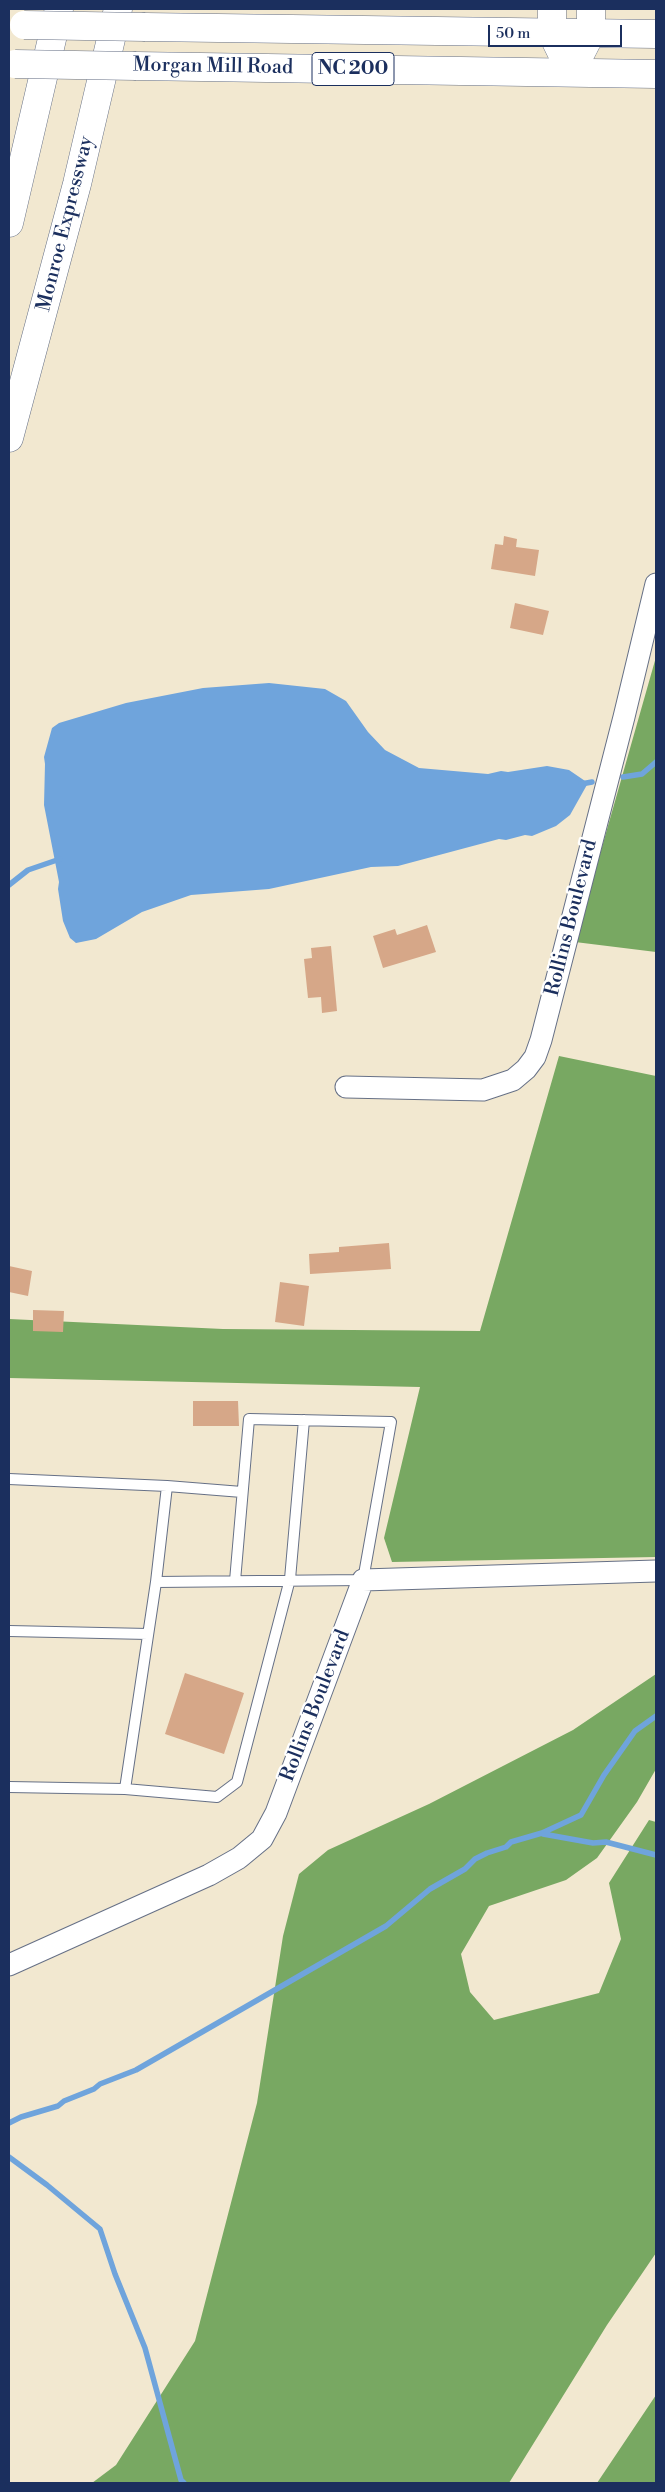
<!DOCTYPE html>
<html>
<head>
<meta charset="utf-8">
<style>
  body { margin:0 }
  #map { position:relative; width:665px; height:2492px; overflow:hidden; background:#f2e8d0; font-family:"Libre Bodoni",serif }
  canvas { display:block }
  .frame { position:absolute; inset:0; border:10px solid #1b2f5e; pointer-events:none }
  .scale { position:absolute; left:488px; top:25px; width:134px; height:22px; box-sizing:border-box; border:2px solid #1b2f5e; border-top:0; padding-left:6px; font-size:15px; line-height:18px; white-space:nowrap; color:#1b2f5e; -webkit-text-stroke:4px #fff; paint-order:stroke }
</style>
</head>
<body>
<div id="map">
<canvas width="665" height="2492"></canvas>
<div class="frame"></div>
<div class="scale">50 m</div>
</div>
<script>
const ctx = document.querySelector('canvas').getContext('2d');
ctx.lineJoin = 'round';
function paint(path, color) { ctx.fillStyle = color; ctx.fill(path, 'evenodd'); }
const shape = rows => new Path2D(rows.map(r => 'M' + r).join(''));
function strokePath(path, color, width, dash) { ctx.strokeStyle = color; ctx.lineWidth = width; ctx.lineCap = dash ? 'butt' : 'round'; ctx.setLineDash(dash || []); ctx.stroke(path); }
function label(font, color, halo, rows, align = 'center') {
  ctx.font = font + ' "Libre Bodoni",serif'; ctx.lineWidth = 4.5; ctx.setLineDash([]); ctx.textBaseline = 'middle'; ctx.strokeStyle = halo; ctx.fillStyle = color; for (const [text, x, y, turn = 0] of rows) {
    ctx.save(); ctx.translate(x, y); ctx.rotate((+turn || 0) * Math.PI / 180); ctx.textAlign = isNaN(turn) ? turn : align; if (halo) ctx.strokeText(text, 0, 0); ctx.fillText(text, 0, 0); ctx.restore();
  }
}
const forest = shape([
  [656,657,656,952,575,942],
  [559,1056,656,1076,656,1557,392,1562,384,1538,420,1387,9,1378,9,1319,223,1329,480,1331],
  [656,1674,656,1769,637,1802,597,1858,566,1880,489,1906,461,1954,470,1992,494,2020,599,1993,621,1939,609,1883,649,1820,656,1822,656,2253,607,2325,509,2483,92,2483,116,2465,195,2341,257,2103,283,1936,299,1874,328,1850,429,1804,573,1730],
  [656,2395,656,2483,597,2483]
]);
const water = shape([
  [269,683,325,689,346,701,368,732,385,750,419,768,488,774,501,771,508,772,547,766,569,770,588,783,570,815,556,826,532,836,525,835,506,840,499,839,398,866,371,867,269,889,191,895,142,912,96,939,76,943,70,938,63,921,58,889,59,882,44,805,45,764,44,757,52,728,59,723,126,703,203,688]
]);
const stream = shape([
  [623,777,642,774,656,762],
  [581,784,592,782],
  [9,885,28,870,60,859],
  [543,1834,593,1843,606,1842,656,1855],
  [9,2123,21,2117,58,2106,64,2101,94,2089,100,2084,136,2070,386,1926,430,1889,465,1869,475,1859,487,1853,506,1847,511,1842,542,1833,581,1815,604,1775,635,1731,656,1716],
  [9,2157,47,2185,100,2229,115,2274,145,2348,181,2480,184,2483]
]);
const building = shape([
  [504,536,517,539,516,547,539,550,535,576,491,569,495,544,503,545],
  [515,603,549,611,543,635,510,628],
  [427,925,436,952,383,968,373,936,395,929,397,935],
  [331,946,337,1011,322,1013,321,997,308,998,304,959,312,958,311,948],
  [389,1243,391,1269,310,1274,309,1254,339,1252,339,1247],
  [9,1266,32,1271,28,1296,9,1292],
  [280,1282,309,1286,304,1326,275,1322],
  [33,1310,64,1311,63,1332,33,1331],
  [193,1401,238,1401,239,1426,193,1426],
  [185,1673,244,1693,224,1754,165,1734]
]);
const lane = shape([
  [9,1479,167,1486,156,1582,125,1789,9,1787],
  [167,1486,242,1492],
  [156,1582,363,1580,391,1422,249,1419,235,1581],
  [9,1631,148,1634],
  [125,1789,217,1797,237,1782,290,1579,304,1420]
]);
const street = shape([
  [346,1087,483,1090,513,1080,526,1069,535,1057,541,1040,624,717,656,584],
  [9,1965,209,1875,239,1858,262,1839,276,1813,363,1580,656,1571]
]);
const primary = shape([
  [145,27,656,34],
  [136,66,656,74]
]);
const highway = shape([
  [552,9,552,33,571,72],
  [571,72,591,33,591,9],
  [9,223,59,9],
  [9,438,77,184,118,9]
]);
const primaryBridge = shape([
  [24,25,145,27],
  [15,64,136,66]
]);
const shields = [
  [353,69,82]
];
const shieldNames = [
  ["NC 200",353,69]
];
const streetNames = [
  ["Morgan Mill Road",213,67,1],
  ["Monroe Expressway",66,224,-76],
  ["Rollins Boulevard",572,918,-76],
  ["Rollins Boulevard",316,1706,-69]
];
paint(forest, '#78a862');
paint(water, '#6fa4dc');
strokePath(stream, '#6fa4dc', 5.5);
paint(building, '#d6a788');
strokePath(lane, '#667086', 12);
strokePath(street, '#667086', 23);
strokePath(primary, '#667086', 29);
strokePath(highway, '#667086', 29);
strokePath(lane, '#fff', 10);
strokePath(street, '#fff', 21);
strokePath(primary, '#fff', 28);
strokePath(highway, '#fff', 28);
strokePath(primaryBridge, '#667086', 29, []);
strokePath(primaryBridge, '#fff', 28);
for (const [x, y, w] of shields) { const box = new Path2D(); box.roundRect(x - w / 2, y - 16.5, w, 33, 4); ctx.fillStyle = '#fff'; ctx.fill(box); strokePath(box, '#1b2f5e', 1); }
label('bold 19px', '#1b2f5e', null, shieldNames);
label('20px', '#1b2f5e', '#fff', streetNames);
</script>
</body>
</html>
